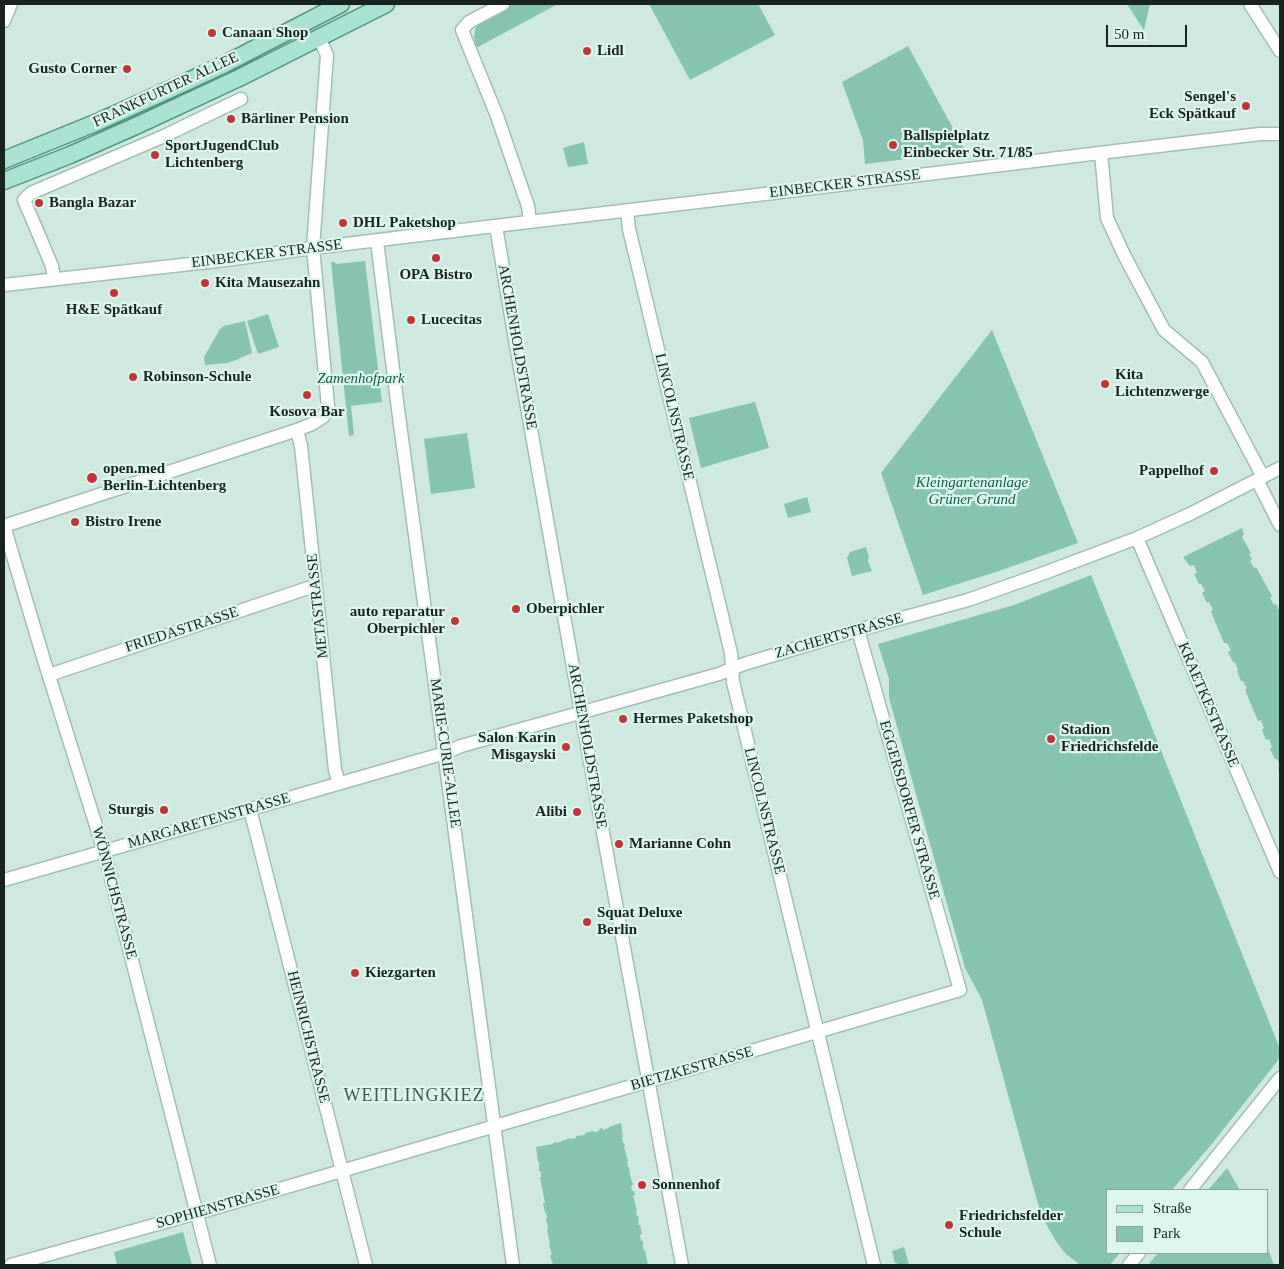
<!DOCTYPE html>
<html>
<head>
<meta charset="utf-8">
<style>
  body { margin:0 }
  #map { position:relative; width:1284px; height:1269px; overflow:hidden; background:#cfe9e1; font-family:"Times New Roman",serif }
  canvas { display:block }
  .frame { position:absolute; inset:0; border:5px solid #192320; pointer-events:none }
  .legend { position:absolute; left:1106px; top:1189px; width:162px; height:65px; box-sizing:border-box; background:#ddf7ee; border:1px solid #8fa29c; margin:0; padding:6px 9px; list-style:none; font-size:15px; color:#192320 }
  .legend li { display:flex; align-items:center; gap:10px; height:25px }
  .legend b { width:25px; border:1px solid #8fa29c }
  .scale { position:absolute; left:1106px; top:25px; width:81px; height:22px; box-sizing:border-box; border:2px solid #192320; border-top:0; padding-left:6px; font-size:15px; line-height:18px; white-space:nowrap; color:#192320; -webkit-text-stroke:4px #ddf7ee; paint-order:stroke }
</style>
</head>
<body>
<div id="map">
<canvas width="1284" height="1269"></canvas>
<div class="frame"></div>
<ul class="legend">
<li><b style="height:6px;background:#a9e2d2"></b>Straße</li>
<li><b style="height:14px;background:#86c3b0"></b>Park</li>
</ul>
<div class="scale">50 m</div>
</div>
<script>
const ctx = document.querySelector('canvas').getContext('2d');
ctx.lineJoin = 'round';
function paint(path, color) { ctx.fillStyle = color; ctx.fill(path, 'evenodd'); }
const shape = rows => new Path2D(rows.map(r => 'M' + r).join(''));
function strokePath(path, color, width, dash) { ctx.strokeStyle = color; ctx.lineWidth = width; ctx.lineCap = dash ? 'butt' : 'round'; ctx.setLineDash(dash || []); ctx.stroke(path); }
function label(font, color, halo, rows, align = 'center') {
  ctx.font = font + ' "Times New Roman",serif'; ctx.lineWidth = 4.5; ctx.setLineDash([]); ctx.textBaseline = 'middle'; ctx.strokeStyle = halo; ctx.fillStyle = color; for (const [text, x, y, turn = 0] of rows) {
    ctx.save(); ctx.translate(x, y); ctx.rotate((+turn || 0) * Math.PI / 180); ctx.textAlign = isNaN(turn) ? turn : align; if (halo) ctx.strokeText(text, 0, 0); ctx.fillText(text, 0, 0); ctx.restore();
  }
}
const green = shape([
  [511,4,558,4,476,48,474,37,475,30,478,23,483,18],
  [649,4,758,4,775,35,690,80],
  [1127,4,1150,4,1144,30,1138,21],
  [908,46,966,152,865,164,863,140,842,82],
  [584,142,588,164,568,167,563,148],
  [365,261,382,402,351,406,354,435,349,436,331,262,335,262,336,264],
  [268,314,279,347,258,354,247,321],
  [245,321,252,353,236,360,227,363,205,365,204,357,220,329,224,326],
  [992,330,1078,543,999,571,923,595,881,473],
  [755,402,769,448,701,468,689,418],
  [467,433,475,488,431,494,424,439],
  [807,497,811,512,788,518,784,504],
  [1242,528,1244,534,1242,537,1251,553,1249,554,1252,559,1250,561,1254,568,1256,567,1272,596,1270,598,1274,605,1276,604,1280,612,1280,773,1278,768,1280,766,1277,759,1275,759,1270,749,1272,747,1269,739,1266,740,1262,730,1264,728,1261,720,1258,721,1245,690,1247,688,1243,681,1241,681,1237,671,1238,670,1235,662,1233,662,1228,652,1231,650,1227,643,1224,643,1211,612,1213,610,1209,602,1207,603,1202,593,1205,591,1201,584,1199,584,1194,574,1197,573,1194,565,1190,566,1183,557],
  [866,547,869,557,868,561,872,571,852,576,847,558,850,552],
  [1091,575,1280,1049,1280,1057,1276,1063,1211,1145,1172,1190,1108,1190,1108,1253,1120,1253,1110,1265,1080,1265,1066,1254,1057,1243,1041,1215,982,1000,965,968,889,698,889,679,878,644,1014,605],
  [621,1123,623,1137,622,1137,623,1143,624,1143,625,1146,624,1147,628,1161,627,1161,628,1167,629,1167,630,1170,629,1171,633,1185,631,1186,632,1191,634,1191,635,1195,633,1196,637,1210,636,1210,637,1216,638,1216,639,1219,638,1220,639,1225,640,1225,642,1234,640,1235,641,1241,643,1241,643,1250,645,1250,648,1265,553,1265,550,1255,552,1255,549,1244,550,1244,547,1229,548,1228,547,1222,546,1222,546,1219,547,1218,546,1212,545,1212,543,1204,545,1203,540,1177,541,1177,541,1172,539,1171,539,1162,538,1162,536,1147,553,1144,553,1143,556,1142,557,1143,570,1138,571,1139,576,1138,576,1136,585,1135,585,1133,593,1131,594,1132,599,1131,599,1129,602,1128,603,1130,609,1128,609,1127],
  [1227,1168,1240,1190,1208,1190],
  [183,1232,192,1265,117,1265,114,1252],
  [904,1247,909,1265,897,1265,897,1263,895,1263,892,1251],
  [1268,1249,1274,1265,1148,1265,1158,1253,1268,1253]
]);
const minor = shape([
  [503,4,469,22,462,30,497,116,509,151,528,206,530,221],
  [1250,4,1280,51],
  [4,21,11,4],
  [1101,153,1107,218,1124,255,1164,330,1202,362,1263,477],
  [627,210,629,229,731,653,733,682,874,1265],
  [496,226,513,328,581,712,682,1265],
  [377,241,398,409,513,1265],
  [54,279,52,266,24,200,31,193,162,137,241,99],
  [4,285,226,260,313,248,478,228,740,197,1116,151,1260,134,1280,134],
  [297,430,301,446,335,770,339,783],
  [1257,480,1280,525],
  [4,526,43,657,104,851,210,1265],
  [4,526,297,430,312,424,323,417,328,406,313,248,327,55,319,38],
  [1137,538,1280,872],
  [49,675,308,588,316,588],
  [250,809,366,1265],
  [4,880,445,753,461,746,719,674,744,664,858,630,968,600,1047,572,1137,538,1190,514,1280,468],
  [1190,1190,1280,1078],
  [11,1265,208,1210,960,990,858,630],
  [1129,1265,1139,1253]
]);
const major = shape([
  [4,160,100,121,184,83,223,65,341,4],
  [4,181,70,155,138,125,239,78,386,4]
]);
const markers = [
  [212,33,5,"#c2333a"],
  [587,51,5,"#c2333a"],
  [127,69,5,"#c2333a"],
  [1246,106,5,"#c2333a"],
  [231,119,5,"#c2333a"],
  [893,145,5,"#c2333a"],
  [155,155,5,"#c2333a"],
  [39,203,5,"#c2333a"],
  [343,223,5,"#c2333a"],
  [436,258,5,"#c2333a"],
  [205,283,5,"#c2333a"],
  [114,293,5,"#c2333a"],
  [411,320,5,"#c2333a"],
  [133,377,5,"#c2333a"],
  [1105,384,5,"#c2333a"],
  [307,395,5,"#c2333a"],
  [1214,471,5,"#c2333a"],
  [92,478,6,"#c2333a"],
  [75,522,5,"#c2333a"],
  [516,609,5,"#c2333a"],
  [455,621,5,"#c2333a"],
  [623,719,5,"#c2333a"],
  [1051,739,5,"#c2333a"],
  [566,747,5,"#c2333a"],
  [164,810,5,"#c2333a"],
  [577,812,5,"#c2333a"],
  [619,844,5,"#c2333a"],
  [587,922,5,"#c2333a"],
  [355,973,5,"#c2333a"],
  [642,1185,5,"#c2333a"],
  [949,1225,5,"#c2333a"]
];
const poiNames = [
  ["Canaan Shop",222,33],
  ["Lidl",597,51],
  ["Gusto Corner",117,69,"right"],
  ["Sengel's",1236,97,"right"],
  ["Eck Spätkauf",1236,114,"right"],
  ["Bärliner Pension",241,119],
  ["Ballspielplatz",903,136],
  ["Einbecker Str. 71/85",903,153],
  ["SportJugendClub",165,146],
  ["Lichtenberg",165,163],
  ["Bangla Bazar",49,203],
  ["DHL Paketshop",353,223],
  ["OPA Bistro",436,275,"center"],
  ["Kita Mausezahn",215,283],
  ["H&E Spätkauf",114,310,"center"],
  ["Lucecitas",421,320],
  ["Kita",1115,375],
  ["Lichtenzwerge",1115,392],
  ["Robinson-Schule",143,377],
  ["Kosova Bar",307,412,"center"],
  ["open.med",103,469],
  ["Berlin-Lichtenberg",103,486],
  ["Pappelhof",1204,471,"right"],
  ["Bistro Irene",85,522],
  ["Oberpichler",526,609],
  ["auto reparatur",445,612,"right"],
  ["Oberpichler",445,629,"right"],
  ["Hermes Paketshop",633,719],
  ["Stadion",1061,730],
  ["Friedrichsfelde",1061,747],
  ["Salon Karin",556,738,"right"],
  ["Misgayski",556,755,"right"],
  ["Sturgis",154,810,"right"],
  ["Alibi",567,812,"right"],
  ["Marianne Cohn",629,844],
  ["Squat Deluxe",597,913],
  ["Berlin",597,930],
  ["Kiezgarten",365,973],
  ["Sonnenhof",652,1185],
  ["Friedrichsfelder",959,1216],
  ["Schule",959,1233]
];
const streetNames = [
  ["FRANKFURTER ALLEE",166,90,-25],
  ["EINBECKER STRASSE",845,184,-7],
  ["EINBECKER STRASSE",267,254,-7],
  ["ARCHENHOLDSTRASSE",517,347,80],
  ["LINCOLNSTRASSE",674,417,77],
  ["METASTRASSE",318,606,-96],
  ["FRIEDASTRASSE",182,630,-18],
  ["ZACHERTSTRASSE",839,636,-16],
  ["KRAETKESTRASSE",1208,705,67],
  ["ARCHENHOLDSTRASSE",587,746,80],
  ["MARIE-CURIE-ALLEE",445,753,82],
  ["EGGERSDORFER STRASSE",909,810,74],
  ["LINCOLNSTRASSE",764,811,76],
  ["MARGARETENSTRASSE",209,821,-16],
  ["WÖNNICHSTRASSE",114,893,75],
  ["HEINRICHSTRASSE",308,1037,76],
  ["BIETZKESTRASSE",692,1069,-16],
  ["SOPHIENSTRASSE",218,1207,-16]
];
const parkNames = [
  ["Zamenhofpark",361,379],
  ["Kleingartenanlage",972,483],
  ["Grüner Grund",972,500]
];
const quarterNames = [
  ["WEITLINGKIEZ",414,1096]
];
paint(green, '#86c3b0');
strokePath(minor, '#a4beb5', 15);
strokePath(major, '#519380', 19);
strokePath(minor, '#fff', 12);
strokePath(major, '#a9e2d2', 16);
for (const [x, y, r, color] of markers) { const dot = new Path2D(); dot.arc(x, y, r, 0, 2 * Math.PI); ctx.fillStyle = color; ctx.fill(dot); strokePath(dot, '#ddf7ee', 2); }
label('bold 15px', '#192320', '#ddf7ee', poiNames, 'left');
label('15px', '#192320', '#ddf7ee', streetNames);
label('italic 15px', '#0f5d4c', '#ddf7ee', parkNames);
ctx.letterSpacing = '1px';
label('18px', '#40564f', '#ddf7ee', quarterNames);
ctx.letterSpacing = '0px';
</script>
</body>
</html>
